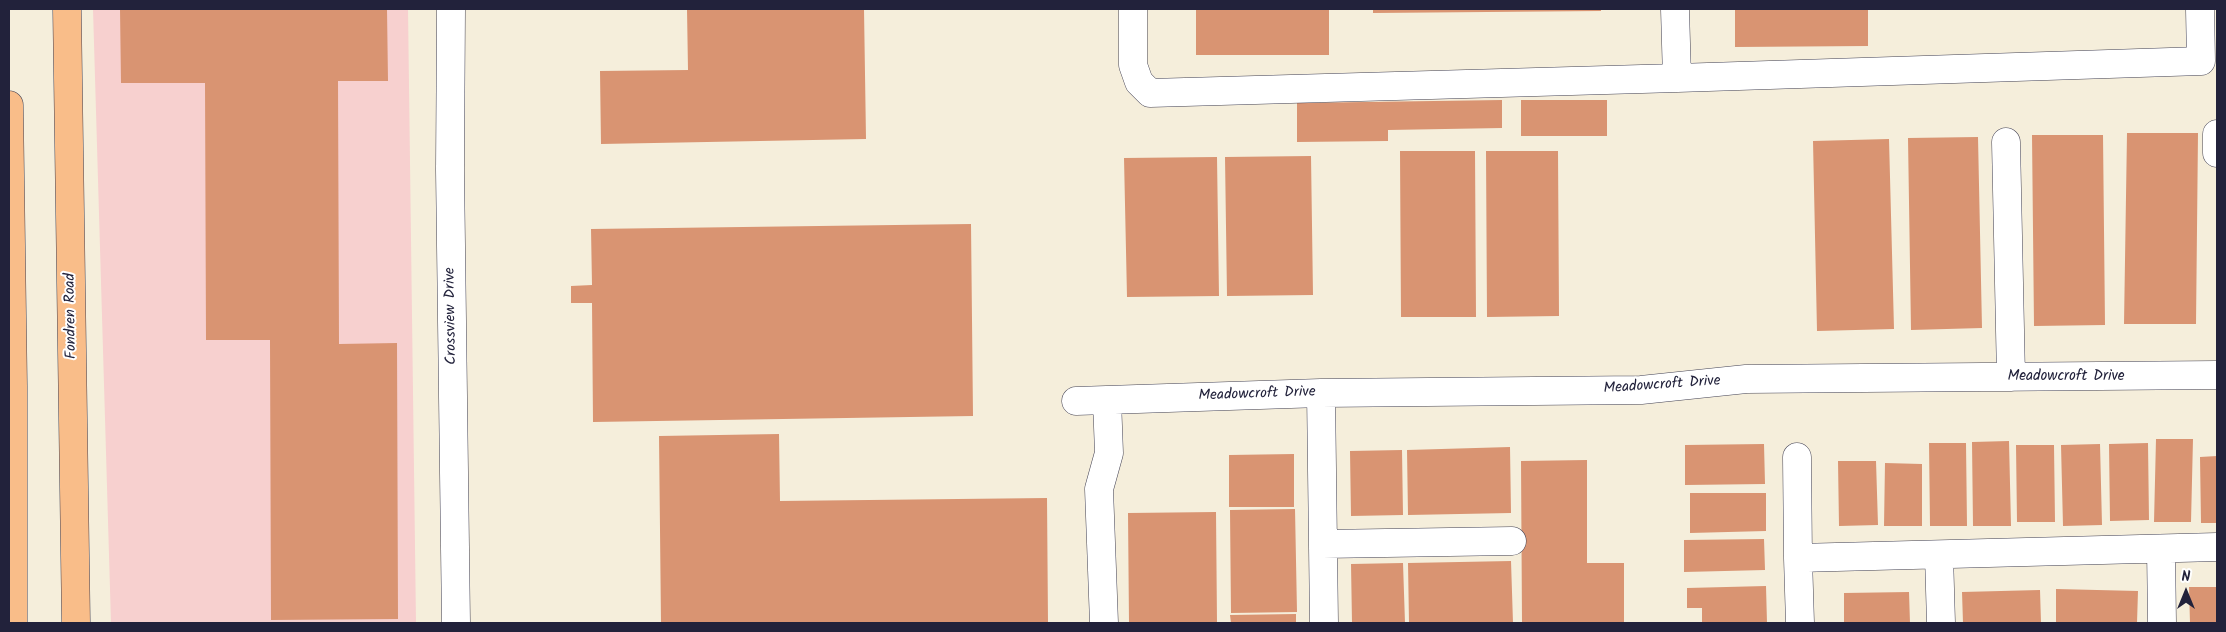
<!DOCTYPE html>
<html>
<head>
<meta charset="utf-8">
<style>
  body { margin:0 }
  #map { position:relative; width:2226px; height:632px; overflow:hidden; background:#f5eedb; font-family:Kalam,sans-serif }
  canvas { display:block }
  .frame { position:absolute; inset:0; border:10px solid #22223b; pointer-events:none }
  .north { position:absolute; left:2161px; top:567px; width:50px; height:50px; -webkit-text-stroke:4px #fff; paint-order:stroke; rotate:0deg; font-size:14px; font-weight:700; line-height:20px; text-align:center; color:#22223b }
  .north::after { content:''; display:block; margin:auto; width:18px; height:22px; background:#22223b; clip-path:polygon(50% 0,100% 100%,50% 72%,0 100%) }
</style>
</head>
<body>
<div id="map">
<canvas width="2226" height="632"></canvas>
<div class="frame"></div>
<div class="north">N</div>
</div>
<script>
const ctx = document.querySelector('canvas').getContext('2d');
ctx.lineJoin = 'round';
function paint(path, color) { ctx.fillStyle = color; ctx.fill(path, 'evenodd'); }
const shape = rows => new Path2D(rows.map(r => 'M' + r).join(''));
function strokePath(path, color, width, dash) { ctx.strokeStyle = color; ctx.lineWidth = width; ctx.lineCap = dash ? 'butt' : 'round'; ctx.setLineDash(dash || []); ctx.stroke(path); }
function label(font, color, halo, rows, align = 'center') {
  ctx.font = font + ' Kalam,sans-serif'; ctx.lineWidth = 4; ctx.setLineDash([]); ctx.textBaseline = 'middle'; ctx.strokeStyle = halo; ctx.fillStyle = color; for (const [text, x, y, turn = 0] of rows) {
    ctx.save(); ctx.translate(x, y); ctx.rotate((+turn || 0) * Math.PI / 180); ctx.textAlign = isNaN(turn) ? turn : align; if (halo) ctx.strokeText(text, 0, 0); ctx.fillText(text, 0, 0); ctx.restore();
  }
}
const built = shape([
  [93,9,408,9,416,623,111,623]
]);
const building = shape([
  [120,9,387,9,388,81,338,81,339,344,397,343,398,619,271,620,270,340,206,340,205,83,121,83],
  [687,9,864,9,866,139,601,144,600,71,688,70],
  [1196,9,1329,9,1329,55,1196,55],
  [1373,9,1601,9,1601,11,1373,13],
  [1735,9,1868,9,1868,46,1735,47],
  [1502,100,1502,128,1388,130,1388,141,1297,142,1297,103],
  [1521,100,1607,100,1607,136,1521,136],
  [2127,133,2198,133,2196,324,2124,324],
  [2032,135,2103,135,2105,325,2034,326],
  [1978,137,1982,328,1911,330,1908,138],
  [1889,139,1894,329,1817,331,1813,141],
  [1400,151,1475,151,1476,317,1401,317],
  [1486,151,1558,151,1559,316,1487,317],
  [1311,156,1313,295,1227,296,1225,157],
  [1217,157,1219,296,1127,297,1124,158],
  [971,224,973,416,593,422,592,303,571,303,571,286,592,285,591,229],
  [779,434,780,501,1047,498,1048,623,661,623,659,436],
  [2156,439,2193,439,2191,522,2154,522],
  [2009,441,2011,526,1973,526,1972,442],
  [1929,443,1966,443,1967,526,1930,526],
  [2148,443,2149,520,2110,521,2109,444],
  [1764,444,1765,484,1685,485,1685,445],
  [2100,444,2102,525,2063,526,2061,445],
  [2016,445,2054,445,2055,522,2017,522],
  [1510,447,1511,513,1408,515,1407,450],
  [1402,450,1403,515,1351,516,1350,451],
  [1294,454,1294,507,1229,507,1229,455],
  [2217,456,2217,523,2201,523,2200,457],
  [1587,460,1587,563,1624,563,1624,623,1522,623,1521,461],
  [1838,461,1876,461,1878,525,1839,526],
  [1885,463,1922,464,1922,526,1884,526],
  [1690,493,1766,493,1766,531,1690,533],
  [1295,509,1297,612,1231,613,1230,510],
  [1216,512,1217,623,1129,623,1128,513],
  [1764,539,1765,570,1684,572,1684,540],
  [1511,561,1513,623,1409,623,1408,563],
  [1403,563,1405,623,1352,623,1351,564],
  [1766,586,1767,623,1702,623,1702,608,1687,608,1687,588],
  [2189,587,2217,587,2217,623,2190,623],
  [2056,589,2138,591,2137,623,2056,623],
  [2040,590,2041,623,1963,623,1962,592],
  [1909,592,1910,623,1844,623,1844,593],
  [1296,614,1296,623,1231,623,1230,615]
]);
const minor = shape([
  [451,9,450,170,456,623],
  [1133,9,1133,65,1139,82,1150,93,1677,78,1675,9],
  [1677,78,2201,61,2200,9],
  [2217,134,2217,153],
  [2006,142,2011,377],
  [1321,393,1324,623],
  [1076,401,1321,393,1641,390,1746,379,2217,375],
  [1797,457,1798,558],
  [1323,544,1512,541],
  [2161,549,2162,623],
  [1939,555,1941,623],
  [1104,623,1099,489,1109,453,1107,400],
  [1800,623,1798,558,2217,547]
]);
const major = shape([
  [67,9,76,623],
  [9,105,13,386,13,623]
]);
const streetNames = [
  ["Fondren Road",72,316,-91],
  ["Crossview Drive",452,316,-91],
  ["Meadowcroft Drive",2066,377],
  ["Meadowcroft Drive",1662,386,-4],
  ["Meadowcroft Drive",1257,395,-2]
];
paint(built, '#f7d0cf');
paint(building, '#d99472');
strokePath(minor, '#424153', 29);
strokePath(major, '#424153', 29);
strokePath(minor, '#fff', 28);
strokePath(major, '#f9bd89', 28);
label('15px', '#22223b', '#fff', streetNames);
</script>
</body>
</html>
